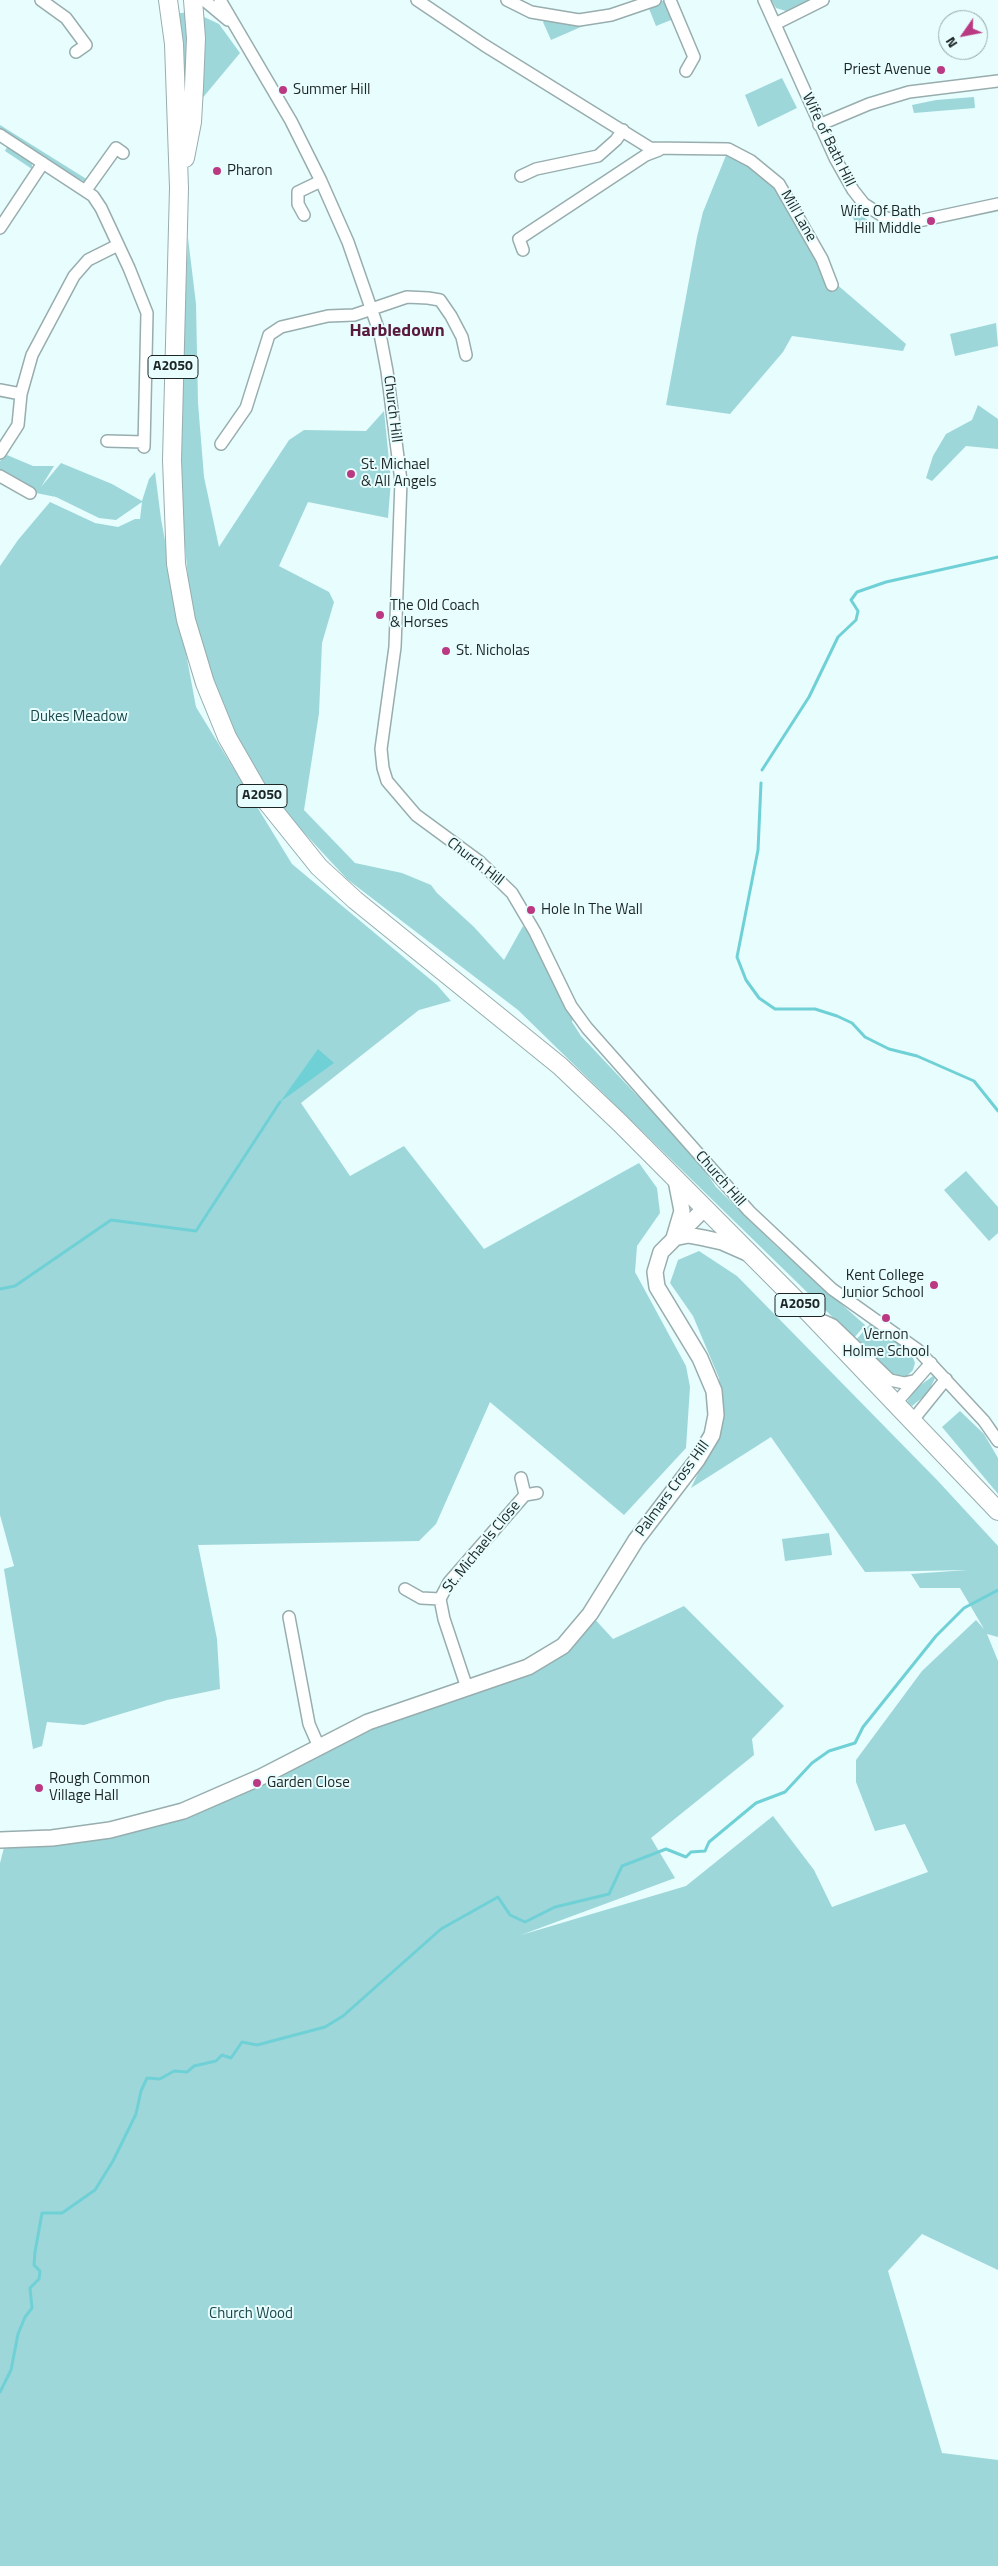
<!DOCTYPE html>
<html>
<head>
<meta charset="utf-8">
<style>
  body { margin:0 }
  #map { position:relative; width:998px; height:2566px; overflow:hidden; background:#e7fdfe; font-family:"Titillium Web",sans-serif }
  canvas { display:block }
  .north { position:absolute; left:938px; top:10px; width:50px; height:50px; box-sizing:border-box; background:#e7fdfe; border:1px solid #96a7a7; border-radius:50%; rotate:237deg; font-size:14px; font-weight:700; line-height:20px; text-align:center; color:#1d2525 }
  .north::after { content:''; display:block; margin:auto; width:18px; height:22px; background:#bb3982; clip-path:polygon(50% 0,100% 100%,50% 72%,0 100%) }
</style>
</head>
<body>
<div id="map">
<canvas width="998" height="2566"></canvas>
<div class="north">N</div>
</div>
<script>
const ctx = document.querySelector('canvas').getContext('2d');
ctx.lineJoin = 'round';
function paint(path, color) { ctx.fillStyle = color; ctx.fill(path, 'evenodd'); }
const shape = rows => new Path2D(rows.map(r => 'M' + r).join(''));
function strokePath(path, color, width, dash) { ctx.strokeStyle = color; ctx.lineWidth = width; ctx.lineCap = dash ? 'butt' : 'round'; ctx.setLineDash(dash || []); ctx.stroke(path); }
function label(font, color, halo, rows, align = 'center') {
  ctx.font = font + ' "Titillium Web",sans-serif'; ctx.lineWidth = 4; ctx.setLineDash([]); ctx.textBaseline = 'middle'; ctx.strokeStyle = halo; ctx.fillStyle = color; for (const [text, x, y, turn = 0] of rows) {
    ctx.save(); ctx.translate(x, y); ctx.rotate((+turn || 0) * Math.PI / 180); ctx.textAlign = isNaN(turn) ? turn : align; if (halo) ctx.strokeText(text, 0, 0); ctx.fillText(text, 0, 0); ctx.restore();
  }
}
const green = shape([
  [665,0,676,18,656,26,648,6],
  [771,0,811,0,786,11,776,8],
  [188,12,189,52,182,138,175,14],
  [202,16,219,24,240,53,200,101],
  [545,20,590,23,551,40,543,22],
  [782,78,797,108,758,127,745,95],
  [974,97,975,108,914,113,912,105,936,100],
  [0,125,88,180,85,182,81,180,53,164,0,130],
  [7,147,32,162,32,169,5,151],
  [727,153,749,162,777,187,817,257,830,291,834,282,906,344,903,351,792,336,783,352,730,414,666,405,697,237,703,212],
  [854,210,866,219,876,226,858,228,850,212],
  [188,238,196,304,198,403,204,477,219,547,289,440,304,430,366,431,384,411,391,480,388,518,308,502,279,566,329,592,334,602,322,643,319,713,304,810,355,863,402,873,431,885,437,893,474,927,504,960,523,926,537,943,573,1017,572,1022,581,1036,696,1158,716,1187,775,1245,865,1325,854,1338,518,1010,347,879,270,796,242,751,220,703,202,652,190,599,181,504,179,444],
  [996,323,998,346,955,356,950,334],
  [978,405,998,419,998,449,966,446,932,481,926,478,933,456,946,434,972,420],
  [7,455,33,466,54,466,41,487,61,463,112,484,142,501,149,479,155,472,161,519,196,707,292,864,437,985,451,1001,419,1010,301,1103,350,1176,404,1146,484,1249,639,1163,657,1188,660,1213,637,1246,635,1272,686,1366,690,1387,686,1448,624,1515,490,1402,436,1524,419,1541,198,1545,217,1639,220,1689,167,1700,84,1725,47,1722,42,1746,33,1749,4,1569,14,1566,0,1515,0,566,18,540,50,502,95,523,118,527,135,519,140,519,142,502,116,520,99,518,56,497,36,493,0,473,0,461],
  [966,1171,998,1207,998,1233,989,1241,944,1190],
  [699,1251,737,1276,938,1481,998,1546,998,1637,987,1634,998,1661,998,2270,922,2234,888,2271,942,2453,998,2460,998,2566,0,2566,0,1863,6,1840,155,1819,319,1747,528,1667,590,1614,613,1639,684,1606,784,1706,752,1739,754,1755,651,1838,675,1878,521,1935,686,1886,773,1816,814,1870,832,1907,928,1872,905,1824,875,1831,856,1782,856,1760,922,1671,976,1620,984,1629,960,1588,920,1588,911,1574,967,1570,865,1572,771,1437,691,1488,723,1422,719,1378,693,1316,670,1283,678,1260],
  [870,1324,911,1352,915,1363,913,1370,907,1376,895,1378,855,1341],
  [933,1376,935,1378,928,1393,912,1406,907,1402,915,1389],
  [960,1411,984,1434,998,1458,998,1494,942,1427],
  [829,1533,832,1555,785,1561,782,1539]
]);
const water = shape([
  [318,1049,334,1063,280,1102]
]);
const stream = shape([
  [762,770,809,697,838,637,856,620,858,611,851,600,857,592,886,582,998,557],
  [761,783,758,850,737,957,746,980,759,998,775,1009,815,1009,837,1016,852,1023,865,1037,889,1049,917,1056,974,1081,998,1111],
  [0,1289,15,1286,111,1220,196,1231,280,1102],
  [0,2392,11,2370,18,2334,25,2317,32,2308,30,2288,39,2279,40,2271,34,2265,35,2252,42,2213,62,2213,95,2190,113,2161,136,2114,141,2091,147,2078,160,2079,174,2071,187,2072,194,2066,216,2061,222,2055,231,2058,242,2042,257,2045,325,2027,343,2016,441,1929,498,1897,510,1915,525,1922,555,1907,609,1894,622,1866,666,1849,686,1857,691,1852,705,1851,709,1842,756,1803,785,1792,812,1763,829,1751,855,1743,863,1727,936,1636,964,1608,998,1590]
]);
const street = shape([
  [41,0,66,18,86,45,76,52],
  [204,0,228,20],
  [220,0,291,121,321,181,348,242,380,334,387,371,401,481,395,647,381,749,383,768,387,781,416,815,480,862,512,893,535,932,571,1006,587,1028,749,1211,832,1289,918,1350,984,1421,998,1441],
  [417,0,484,45,650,148,728,149,751,161,779,184,822,259,832,285],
  [507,0,531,12,579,20,611,15,655,0],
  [670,0,694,57,686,71],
  [764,0,835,158,853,190,864,204,886,218,914,222,998,204],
  [775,24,823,0],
  [819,125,869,104,909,92,998,81],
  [0,135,93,196,101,208,129,268,147,313,144,447],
  [521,176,536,169,598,156,616,140,623,130],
  [86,190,116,148,123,153],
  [304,215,298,204,298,192,321,181],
  [0,228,43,163],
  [523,250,519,239,646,155,659,150],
  [0,390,21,394],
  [107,441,144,442],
  [221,444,246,408,269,335,281,327,328,316,354,315,407,297,428,298,440,300,451,316,462,337,466,355],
  [0,453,18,425,21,394,32,355,74,276,88,260,118,245],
  [0,476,30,493],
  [824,1321,833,1325,890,1380,904,1383,913,1381],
  [895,1404,931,1363],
  [912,1421,946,1379],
  [521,1478,525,1495,537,1493],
  [405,1589,421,1598,440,1599],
  [289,1617,309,1724,319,1747],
  [467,1688,444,1619,440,1599,449,1582,525,1495]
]);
const secondary = shape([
  [676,1180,682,1211,674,1238,688,1235,704,1238,722,1242,747,1253],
  [0,1840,52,1838,110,1830,183,1811,261,1777,368,1722,528,1667,563,1646,590,1614,636,1540,697,1460,712,1435,716,1415,714,1391,700,1358,657,1287,655,1272,661,1252,704,1209]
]);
const primary = shape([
  [168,0,174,44,179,188,172,460,176,564,186,620,205,683,227,737,258,791,319,867,355,900,560,1066,620,1123,809,1313,998,1511],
  [185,158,192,122,194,87,196,38,193,0]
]);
const markers = [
  [941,70,5,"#bb3982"],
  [283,90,5,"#bb3982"],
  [217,171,5,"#bb3982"],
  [931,221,5,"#bb3982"],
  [351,474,5,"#bb3982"],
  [380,615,5,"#bb3982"],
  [446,651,5,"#bb3982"],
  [531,910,5,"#bb3982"],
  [934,1285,5,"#bb3982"],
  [886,1318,5,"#bb3982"],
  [257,1783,5,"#bb3982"],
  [39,1788,5,"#bb3982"]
];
const shields = [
  [173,367,50],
  [262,796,50],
  [800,1305,50]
];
const shieldNames = [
  ["A2050",173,367],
  ["A2050",262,796],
  ["A2050",800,1305]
];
const poiNames = [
  ["Priest Avenue",931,70,"right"],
  ["Summer Hill",293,90],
  ["Pharon",227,171],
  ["Wife Of Bath",921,212,"right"],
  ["Hill Middle",921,229,"right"],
  ["St. Michael",361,465],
  ["& All Angels",361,482],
  ["The Old Coach",390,606],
  ["& Horses",390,623],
  ["St. Nicholas",456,651],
  ["Hole In The Wall",541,910],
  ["Kent College",924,1276,"right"],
  ["Junior School",924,1293,"right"],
  ["Vernon",886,1335,"center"],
  ["Holme School",886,1352,"center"],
  ["Rough Common",49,1779],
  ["Village Hall",49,1796],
  ["Garden Close",267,1783]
];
const streetNames = [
  ["Wife of Bath Hill",828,140,64],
  ["Mill Lane",798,216,60],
  ["Church Hill",392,409,83],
  ["Church Hill",475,862,38],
  ["Church Hill",720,1179,49],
  ["Palmars Cross Hill",673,1489,-54],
  ["St. Michaels Close",482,1547,-51]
];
const parkNames = [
  ["Dukes Meadow",79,717],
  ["Church Wood",251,2314]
];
const quarterNames = [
  ["Harbledown",397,332]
];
paint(green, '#9dd7da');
paint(water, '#6fd1d6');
strokePath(stream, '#6fd1d6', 3);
strokePath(street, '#98adae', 14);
strokePath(secondary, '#98adae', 18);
strokePath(primary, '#98adae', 20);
strokePath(street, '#fff', 11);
strokePath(secondary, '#fff', 15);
strokePath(primary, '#fff', 18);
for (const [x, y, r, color] of markers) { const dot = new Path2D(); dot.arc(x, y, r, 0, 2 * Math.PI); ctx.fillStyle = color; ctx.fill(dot); strokePath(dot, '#e7fdfe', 2); }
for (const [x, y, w] of shields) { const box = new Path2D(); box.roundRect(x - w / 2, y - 11.5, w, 23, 4); ctx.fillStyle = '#e7fdfe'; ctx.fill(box); strokePath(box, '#1d2525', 1); }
label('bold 14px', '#1d2525', null, shieldNames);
label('15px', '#1d2525', '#e7fdfe', poiNames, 'left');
label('15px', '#1d2525', '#e7fdfe', streetNames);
label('15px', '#1a4749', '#e7fdfe', parkNames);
label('bold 18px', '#591a3d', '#e7fdfe', quarterNames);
</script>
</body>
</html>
